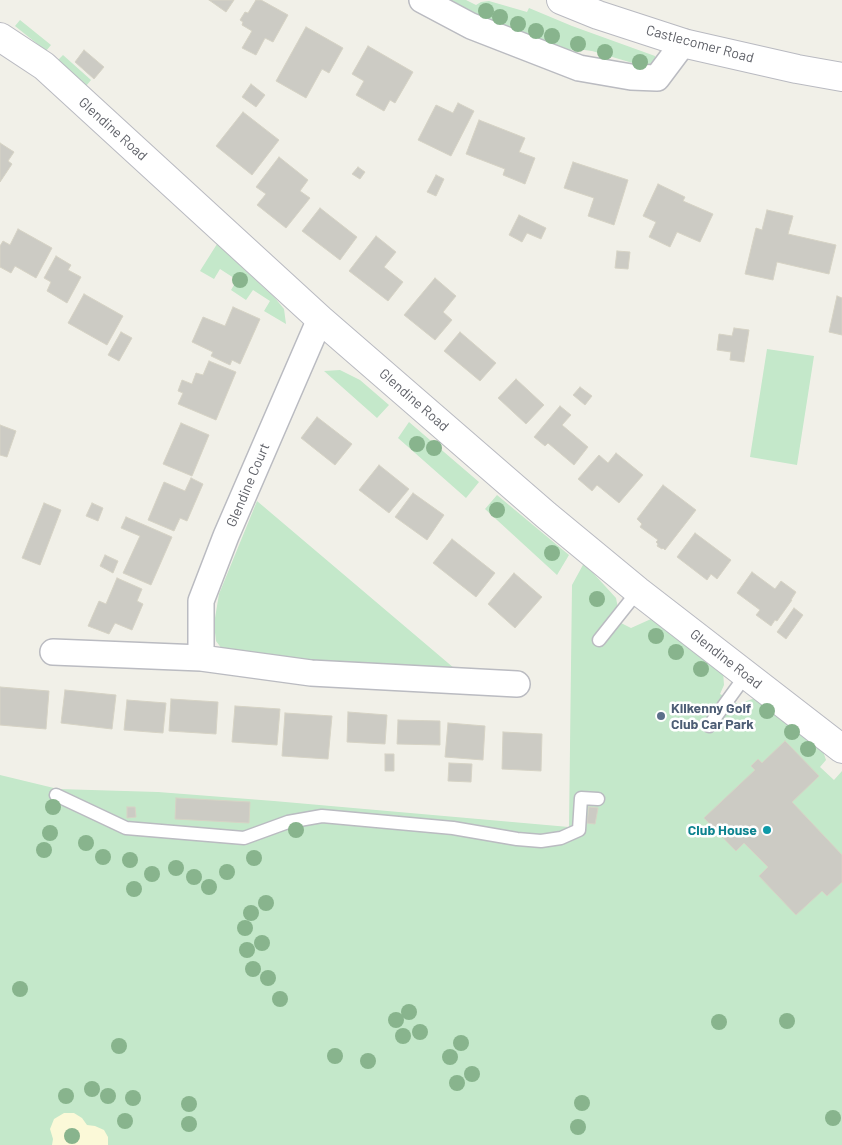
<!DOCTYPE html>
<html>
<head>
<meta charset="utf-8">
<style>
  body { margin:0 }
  canvas { display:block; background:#f1f0e8 }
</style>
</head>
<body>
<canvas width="842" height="1145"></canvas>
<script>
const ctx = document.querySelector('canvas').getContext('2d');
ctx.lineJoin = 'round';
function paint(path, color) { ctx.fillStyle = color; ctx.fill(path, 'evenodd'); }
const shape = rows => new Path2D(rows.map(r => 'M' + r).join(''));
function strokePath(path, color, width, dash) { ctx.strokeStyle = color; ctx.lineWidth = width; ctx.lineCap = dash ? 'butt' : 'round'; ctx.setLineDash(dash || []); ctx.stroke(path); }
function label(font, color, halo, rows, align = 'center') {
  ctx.font = font + ' Barlow,sans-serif'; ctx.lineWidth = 5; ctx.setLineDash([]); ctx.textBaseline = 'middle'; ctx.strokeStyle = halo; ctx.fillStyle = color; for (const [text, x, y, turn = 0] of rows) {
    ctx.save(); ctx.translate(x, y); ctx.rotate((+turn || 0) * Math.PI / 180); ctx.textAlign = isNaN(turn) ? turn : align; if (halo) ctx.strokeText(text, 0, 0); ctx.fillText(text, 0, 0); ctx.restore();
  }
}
const green = shape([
  [442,0,466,0,476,5,481,2,489,1,527,12,529,8,572,26,655,56,656,60,653,69,592,51,577,49,561,51,528,42],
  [20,20,51,45,46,51,15,26],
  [63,55,91,80,86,86,57,61],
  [217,244,275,298,284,309,286,324,264,311,270,301,253,290,246,300,231,290,237,280,220,269,214,279,200,271],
  [767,349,814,356,797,465,750,457],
  [340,370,360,380,389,405,377,418,324,371],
  [409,422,479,482,466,498,398,438],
  [497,495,569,555,557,575,485,509],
  [257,501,461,674,331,665,222,649,216,641,214,624,219,594],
  [584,563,616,598,618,608,617,621,631,628,651,619,723,671,724,685,720,694,738,704,758,697,822,748,826,760,820,767,834,780,842,771,842,1145,0,1145,0,775,58,789,158,792,274,801,569,827,572,585]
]);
const sand = shape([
  [64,1113,74,1113,82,1118,87,1125,95,1126,104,1130,108,1137,108,1145,52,1145,53,1139,50,1129,54,1119]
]);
const building = shape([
  [209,0,234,0,226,12,209,0],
  [256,0,261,0,288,15,273,42,265,38,256,55,242,48,252,31,242,25,243,22,240,20,245,12,248,13,256,0],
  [306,27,343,48,329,73,322,69,306,98,276,81,306,27],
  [368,46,413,72,395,103,390,100,384,111,356,95,364,81,352,74,368,46],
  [84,50,104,67,94,79,75,62,84,50],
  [251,84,265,95,256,107,242,97,251,84],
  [458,103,474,111,451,156,418,140,436,105,453,113,458,103],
  [243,112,279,140,252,175,216,146,243,112],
  [479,120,525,138,519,152,535,158,525,184,503,175,505,169,466,154,479,120],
  [0,143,14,152,8,161,12,164,0,182,0,143],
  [279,157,308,180,300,191,310,198,286,228,257,205,266,194,256,187,279,157],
  [573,162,628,180,614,225,588,216,594,198,564,188,573,162],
  [358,167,365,172,360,179,352,174,358,167],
  [436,175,444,179,436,196,427,192,436,175],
  [658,184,685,197,683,201,713,214,700,242,677,232,670,247,649,237,656,222,643,216,658,184],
  [320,208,357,237,340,260,302,231,320,208],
  [767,210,793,216,788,234,836,245,829,274,777,262,773,280,745,274,756,228,762,230,767,210],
  [519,215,546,228,541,239,527,233,522,242,509,235,519,215],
  [18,229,52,248,36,278,15,266,11,273,0,267,0,246,3,241,10,245,18,229],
  [376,236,396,252,384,267,403,282,388,301,349,271,376,236],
  [617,251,630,252,628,269,615,268,617,251],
  [56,256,71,265,68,270,81,277,67,303,47,291,51,282,44,278,56,256],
  [435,278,456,296,443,312,452,320,435,340,404,315,435,278],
  [84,294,123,316,107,345,68,323,84,294],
  [837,296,842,298,842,335,829,332,837,296],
  [233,307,260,319,240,364,232,360,230,365,211,356,213,352,192,342,203,317,225,326,233,307],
  [734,328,749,330,744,362,730,360,731,352,717,350,719,334,732,336,734,328],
  [121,332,132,338,119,361,108,355,121,332],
  [460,332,496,363,480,381,444,351,460,332],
  [209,361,236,372,216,420,178,404,183,393,178,391,182,380,192,384,196,373,203,375,209,361],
  [516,379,544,405,526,424,498,398,516,379],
  [580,387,592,396,585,405,573,395,580,387],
  [560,406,571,415,562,425,588,447,574,465,548,443,545,446,534,437,560,406],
  [317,417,352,444,335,465,301,438,317,417],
  [181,423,209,435,192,476,163,464,181,423],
  [0,425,16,431,7,457,0,455,0,425],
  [616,453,643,475,619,503,597,485,592,491,578,479,599,455,608,463,616,453],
  [379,465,409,489,389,513,359,490,379,465],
  [191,478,203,484,187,521,180,518,174,531,148,520,164,482,185,491,191,478],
  [663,485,696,510,665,550,663,548,662,549,657,546,658,544,656,542,658,540,640,527,642,524,637,519,663,485],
  [413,493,444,515,427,540,395,517,413,493],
  [44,503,61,510,40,565,22,558,44,503],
  [92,503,103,508,98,521,86,516,92,503],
  [126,517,172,537,151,585,123,573,140,536,121,528,126,517],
  [695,533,731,560,717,579,711,574,707,580,677,557,695,533],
  [452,539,495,573,476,597,433,563,452,539],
  [105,555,118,561,113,573,100,566,105,555],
  [752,572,775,589,781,581,796,592,791,600,792,600,777,621,775,620,771,626,756,615,760,610,737,593,752,572],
  [514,573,542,597,515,628,488,604,514,573],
  [117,578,142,589,137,601,143,604,132,630,115,623,109,634,88,626,99,601,106,604,117,578],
  [794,608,803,615,786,639,777,632,794,608],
  [0,687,49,691,46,729,0,725,0,687],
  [65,690,116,695,112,729,61,723,65,690],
  [171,699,218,702,216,734,169,731,171,699],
  [127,700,166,703,163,733,124,730,127,700],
  [235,706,280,709,277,745,232,742,235,706],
  [348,712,387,715,385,744,347,742,348,712],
  [285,713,332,716,328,759,282,756,285,713],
  [398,720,440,721,440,745,397,744,398,720],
  [448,723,485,726,483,760,445,757,448,723],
  [503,732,542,734,541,771,502,769,503,732],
  [785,741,819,776,792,802,842,855,842,882,827,896,822,891,796,915,759,876,768,867,744,843,736,851,704,818,755,770,751,766,758,759,762,763,785,741],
  [385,754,394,754,394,771,385,771,385,754],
  [449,763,472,764,471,782,448,781,449,763],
  [176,798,250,802,249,823,175,819,176,798],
  [127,807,135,807,136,817,127,818,127,807],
  [589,807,598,808,595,824,587,823,589,807]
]);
const lane = shape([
  [599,640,638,591],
  [709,726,746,675],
  [56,795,126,828,244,838,288,822,322,816,453,828,517,839,541,841,561,838,579,830,581,798,598,799]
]);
const street = shape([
  [422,0,471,26,579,68,631,77,657,78,684,42],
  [53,652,201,658,311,673,517,684],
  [201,658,201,601,226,536,320,319]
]);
const secondary = shape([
  [561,0,598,15,687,44,797,69,842,77],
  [0,37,44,66,320,319,546,515,638,591,842,749]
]);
const trees = [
  [486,11],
  [500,17],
  [518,24],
  [536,31],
  [552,36],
  [578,44],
  [605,52],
  [640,62],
  [240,280],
  [417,444],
  [434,448],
  [497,510],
  [552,553],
  [597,599],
  [656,636],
  [676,652],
  [701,669],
  [767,711],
  [792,732],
  [808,749],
  [53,807],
  [296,830],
  [50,833],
  [86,843],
  [44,850],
  [103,857],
  [254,858],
  [130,860],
  [176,868],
  [227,872],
  [152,874],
  [194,877],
  [209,887],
  [134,889],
  [266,903],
  [251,913],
  [245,928],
  [262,943],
  [247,950],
  [253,969],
  [268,978],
  [20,989],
  [280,999],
  [409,1012],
  [396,1020],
  [787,1021],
  [719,1022],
  [420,1032],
  [403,1036],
  [461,1043],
  [119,1046],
  [335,1056],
  [450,1057],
  [368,1061],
  [472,1074],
  [457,1083],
  [92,1089],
  [66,1096],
  [108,1096],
  [133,1098],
  [582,1103],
  [189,1104],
  [833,1118],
  [125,1121],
  [189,1124],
  [578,1127],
  [72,1136]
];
const markers = [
  [661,716,5,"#5c6f8a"],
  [767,830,5,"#0f9aa8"]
];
const streetNames = [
  ["Castlecomer Road",700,44,15],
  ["Glendine Road",113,129,42],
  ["Glendine Road",414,400,41],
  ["Glendine Court",248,485,-67],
  ["Glendine Road",726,659,38]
];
const serviceNames = [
  ["Kilkenny Golf",671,708],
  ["Club Car Park",671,724]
];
const cultureNames = [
  ["Club House",757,830]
];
paint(green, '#c4e8ca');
paint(sand, '#fbf9d8');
paint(building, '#cccbc4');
strokePath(building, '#d6d3c5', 1);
strokePath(lane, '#babbc1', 15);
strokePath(street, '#babbc1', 28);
strokePath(secondary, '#b9bac1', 30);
strokePath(lane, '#fff', 12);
strokePath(street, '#fff', 25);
strokePath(secondary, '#fff', 28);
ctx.fillStyle = '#88b48d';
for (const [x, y] of trees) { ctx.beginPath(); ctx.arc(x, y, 8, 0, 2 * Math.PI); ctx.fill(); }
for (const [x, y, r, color] of markers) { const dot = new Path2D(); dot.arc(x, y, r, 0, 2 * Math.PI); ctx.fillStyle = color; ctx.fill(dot); strokePath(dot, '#fff', 2); }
label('14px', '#5f6168', '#fff', streetNames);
label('bold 14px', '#4e5e75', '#fff', serviceNames, 'left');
label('bold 14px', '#0d838f', '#fff', cultureNames, 'right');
</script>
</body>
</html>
